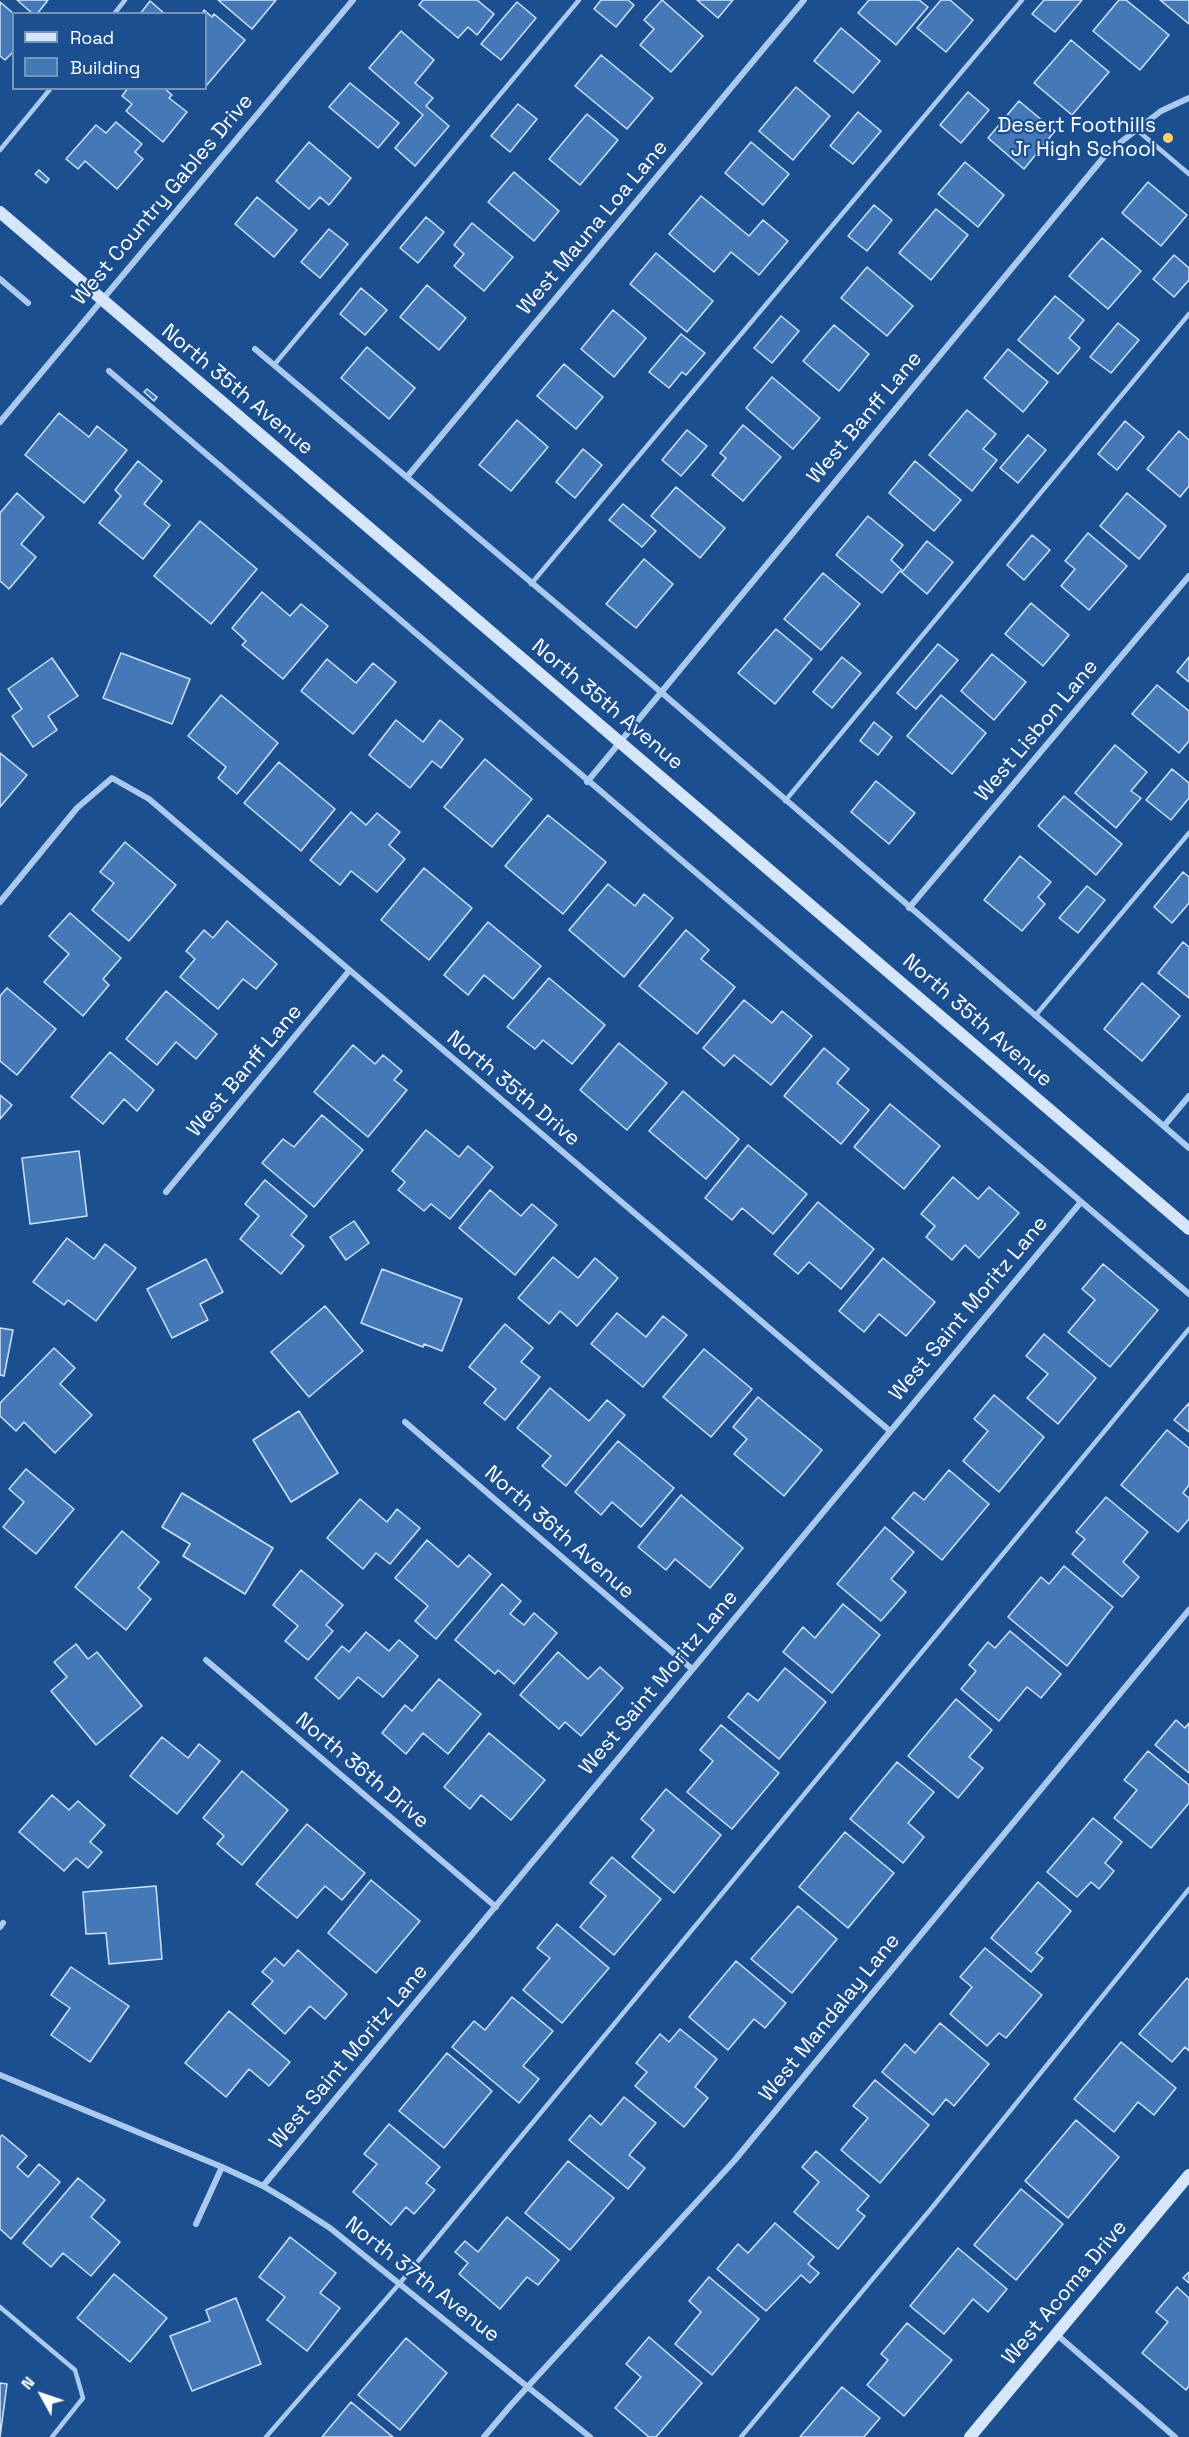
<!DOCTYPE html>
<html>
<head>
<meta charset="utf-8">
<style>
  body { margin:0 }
  #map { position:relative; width:1189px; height:2437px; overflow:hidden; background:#1b4f8f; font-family:"Space Grotesk",sans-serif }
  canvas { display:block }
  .legend { position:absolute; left:12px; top:12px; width:195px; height:78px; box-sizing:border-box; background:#1b4f8f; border:2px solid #7695bc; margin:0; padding:8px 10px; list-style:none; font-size:18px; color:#fff }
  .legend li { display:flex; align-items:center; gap:12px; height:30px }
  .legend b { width:30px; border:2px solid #7695bc }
  .north { position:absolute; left:12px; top:2365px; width:60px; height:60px; -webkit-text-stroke:4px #1b4f8f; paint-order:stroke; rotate:310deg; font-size:16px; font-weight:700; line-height:24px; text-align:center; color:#fff }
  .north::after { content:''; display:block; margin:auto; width:21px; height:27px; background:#fff; clip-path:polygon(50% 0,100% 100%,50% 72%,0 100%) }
</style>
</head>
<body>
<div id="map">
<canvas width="1189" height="2437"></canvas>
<ul class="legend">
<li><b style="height:8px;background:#d6e6fa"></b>Road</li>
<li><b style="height:16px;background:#4478b7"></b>Building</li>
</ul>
<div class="north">N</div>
</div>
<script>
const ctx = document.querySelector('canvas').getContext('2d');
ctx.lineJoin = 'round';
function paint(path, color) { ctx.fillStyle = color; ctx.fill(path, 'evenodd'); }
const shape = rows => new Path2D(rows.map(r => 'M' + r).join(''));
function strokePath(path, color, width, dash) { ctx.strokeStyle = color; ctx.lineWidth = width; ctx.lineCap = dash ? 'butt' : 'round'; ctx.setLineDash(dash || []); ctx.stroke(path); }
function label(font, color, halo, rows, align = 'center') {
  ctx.font = font + ' "Space Grotesk",sans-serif'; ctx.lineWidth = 4.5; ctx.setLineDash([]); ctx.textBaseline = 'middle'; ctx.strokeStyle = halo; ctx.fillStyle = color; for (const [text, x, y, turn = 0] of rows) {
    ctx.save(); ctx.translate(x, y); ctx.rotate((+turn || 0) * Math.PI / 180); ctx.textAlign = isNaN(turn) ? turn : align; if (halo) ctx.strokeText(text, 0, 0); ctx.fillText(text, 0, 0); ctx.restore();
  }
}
const building = shape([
  [17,0,48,0,37,14,33,14,17,0],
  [218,0,276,0,252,29,218,0],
  [423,0,477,0,494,14,477,35,468,27,458,38,419,5,423,0],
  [601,0,628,0,634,5,616,27,594,9,601,0],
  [662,0,703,36,671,72,640,45,654,29,644,20,662,0],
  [697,0,733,0,718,18,697,0],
  [869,0,919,0,928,7,896,45,858,13,869,0],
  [941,0,950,0,973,20,946,52,917,28,941,0],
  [1044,0,1082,0,1055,32,1032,14,1044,0],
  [1119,0,1126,0,1169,35,1140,70,1093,31,1119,0],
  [1160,0,1189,0,1189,24,1160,0],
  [150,1,165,14,140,14,150,1],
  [0,2,14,14,14,51,5,60,0,56,0,2],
  [517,2,536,18,501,60,481,44,517,2],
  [204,10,212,17,214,14,245,40,206,86,206,14,202,14,204,10],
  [841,28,880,61,853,93,814,61,841,28],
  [401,31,434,60,415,83,433,98,426,106,449,126,415,166,395,148,423,115,369,68,401,31],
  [1071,40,1109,72,1072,115,1034,83,1071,40],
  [601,55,653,98,627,129,575,86,601,55],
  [350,83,399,123,378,148,329,107,350,83],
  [796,87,830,116,793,160,759,131,796,87],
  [128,88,164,88,172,95,169,98,187,112,163,142,126,111,132,104,122,96,128,88],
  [968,92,989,110,961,143,940,125,968,92],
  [1019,101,1055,131,1024,169,988,138,1019,101],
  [518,104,537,119,510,152,491,136,518,104],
  [858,112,881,131,853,164,830,146,858,112],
  [587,114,618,140,580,185,549,159,587,114],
  [116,122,142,144,135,152,143,159,117,189,85,161,78,169,66,159,96,125,106,133,116,122],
  [309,142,351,178,329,205,320,197,309,209,276,181,309,142],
  [751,142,789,174,763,205,725,173,751,142],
  [965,162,1004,195,978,227,938,194,965,162],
  [39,170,49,179,46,183,35,174,39,170],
  [514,172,559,211,534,241,488,202,514,172],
  [1148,182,1187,215,1161,246,1122,213,1148,182],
  [701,196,749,236,763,220,788,241,759,275,731,252,714,272,669,234,701,196],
  [257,197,297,230,274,257,235,224,257,197],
  [874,205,892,220,867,251,848,236,874,205],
  [936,209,968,235,931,280,899,253,936,209],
  [426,217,444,232,418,263,400,248,426,217],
  [472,223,513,257,484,291,454,266,464,254,454,245,472,223],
  [329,229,348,244,320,278,301,262,329,229],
  [1102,238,1141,271,1108,309,1069,276,1102,238],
  [656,253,713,301,687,332,630,284,656,253],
  [1174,255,1189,268,1189,280,1174,297,1153,279,1174,255],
  [867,267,913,306,887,336,841,298,867,267],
  [427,285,466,318,439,350,400,317,427,285],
  [361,288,387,310,365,335,340,314,361,288],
  [1055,296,1084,320,1069,338,1080,348,1058,374,1018,340,1055,296],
  [613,310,646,338,614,377,581,349,613,310],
  [781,316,799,331,772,363,754,348,781,316],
  [1118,323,1139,340,1111,373,1090,357,1118,323],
  [834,325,869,354,839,391,803,361,834,325],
  [681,334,705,353,686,375,682,372,669,388,649,372,681,334],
  [367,347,415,388,389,419,341,378,367,347],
  [1008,349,1048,382,1023,412,984,378,1008,349],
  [564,364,603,397,576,429,537,396,564,364],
  [772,377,820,418,793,449,746,408,772,377],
  [147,389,157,397,154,401,144,392,147,389],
  [967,410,996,434,983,449,997,460,972,491,929,455,967,410],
  [59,413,89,437,97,426,127,450,84,503,25,455,59,413],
  [517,420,548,447,511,491,479,465,517,420],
  [1125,421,1144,437,1117,470,1098,454,1125,421],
  [743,425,781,457,743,501,712,475,726,458,720,453,743,425],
  [687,430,707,446,681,476,662,460,687,430],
  [1179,431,1189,440,1189,486,1180,497,1147,469,1179,431],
  [1028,435,1046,450,1018,483,1000,468,1028,435],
  [583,449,602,465,575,498,556,482,583,449],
  [138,461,162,481,144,504,170,525,143,559,99,523,121,496,115,490,138,461],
  [915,461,961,500,934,531,889,493,915,461],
  [676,487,725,528,700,558,651,516,676,487],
  [17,493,44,517,21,544,36,557,9,589,0,581,0,513,17,493],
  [1127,493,1166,526,1139,559,1100,526,1127,493],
  [623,504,656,531,642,547,609,520,623,504],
  [868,516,903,545,891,560,903,571,927,541,953,562,927,594,900,571,882,593,836,555,868,516],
  [200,521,257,569,211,624,154,576,200,521],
  [1088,533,1127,566,1089,610,1061,586,1075,569,1065,561,1088,533],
  [1032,535,1050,550,1024,580,1007,565,1032,535],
  [644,559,673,584,636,628,606,604,644,559],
  [823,573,860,604,821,650,784,619,823,573],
  [262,592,290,616,301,604,328,626,283,679,242,645,246,641,232,628,262,592],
  [1031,603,1069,635,1043,666,1005,634,1031,603],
  [776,629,812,659,775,704,738,673,776,629],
  [938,644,958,660,916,709,897,693,938,644],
  [121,653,190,679,172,724,103,698,121,653],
  [992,654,1026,682,994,720,961,691,992,654],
  [842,657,861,673,832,708,813,692,842,657],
  [1189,657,1189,682,1177,672,1189,657],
  [52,658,78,696,48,716,57,730,33,747,12,716,22,709,8,689,52,658],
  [327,659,356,683,373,663,396,682,353,734,301,691,327,659],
  [1157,685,1189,711,1189,741,1179,753,1132,714,1157,685],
  [221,695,278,743,237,794,218,778,226,767,188,736,221,695],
  [941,695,986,733,952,774,907,736,941,695],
  [396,720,423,742,440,720,463,739,441,768,432,761,410,788,369,755,396,720],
  [874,722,892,737,878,755,860,741,874,722],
  [1115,745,1147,772,1131,791,1141,798,1116,828,1075,793,1115,745],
  [0,753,27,775,0,807,0,753],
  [485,759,532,799,492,847,444,807,485,759],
  [279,762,335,809,301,851,244,803,279,762],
  [1172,769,1189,783,1189,798,1171,820,1146,800,1172,769],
  [876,781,915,813,889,844,851,812,876,781],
  [1064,796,1122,844,1096,875,1038,826,1064,796],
  [351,812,366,825,377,813,400,832,389,845,405,859,377,892,351,871,340,885,310,860,351,812],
  [548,815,606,862,563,914,505,866,548,815],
  [125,842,176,885,129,941,92,910,114,883,100,872,125,842],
  [1020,856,1051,882,1038,897,1045,904,1022,931,984,900,1020,856],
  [424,868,472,908,429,960,381,920,424,868],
  [1183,872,1189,877,1189,903,1172,923,1154,907,1183,872],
  [608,884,635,906,644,894,673,918,624,977,569,930,608,884],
  [1087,886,1105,900,1078,933,1059,918,1087,886],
  [70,913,121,958,103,979,109,985,83,1016,44,982,69,954,49,936,70,913],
  [227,921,277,964,256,989,243,979,218,1009,180,977,195,959,186,951,204,930,213,938,227,921],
  [488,922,541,966,513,999,484,975,468,995,444,975,488,922],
  [686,930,709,950,701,959,735,987,697,1034,639,986,686,930],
  [1183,942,1189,947,1189,998,1158,973,1183,942],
  [549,978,605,1025,572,1064,543,1040,535,1049,507,1027,549,978],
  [1142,983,1180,1016,1142,1061,1104,1029,1142,983],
  [7,988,56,1029,17,1075,0,1061,0,996,7,988],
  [166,991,217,1034,196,1059,176,1042,157,1065,126,1039,166,991],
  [744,1000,772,1023,782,1011,812,1036,771,1085,734,1055,724,1066,703,1048,744,1000],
  [619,1043,667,1083,627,1130,580,1090,619,1043],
  [353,1045,375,1064,383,1055,402,1071,394,1080,407,1090,368,1137,314,1092,353,1045],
  [824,1048,849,1069,837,1083,869,1110,841,1144,784,1096,824,1048],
  [110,1052,154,1090,137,1111,124,1099,103,1124,71,1097,110,1052],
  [683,1091,739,1139,706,1179,649,1131,683,1091],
  [0,1095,12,1105,0,1119,0,1095],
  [890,1104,940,1146,904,1189,854,1147,890,1104],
  [322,1115,363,1150,314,1207,262,1163,283,1139,294,1147,322,1115],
  [426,1130,459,1157,468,1146,493,1167,450,1219,431,1204,424,1211,398,1190,405,1182,392,1171,426,1130],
  [748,1145,807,1194,773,1234,742,1208,732,1220,705,1198,748,1145],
  [79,1151,87,1216,30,1224,22,1158,79,1151],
  [953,1177,978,1199,989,1187,1019,1213,979,1258,965,1245,952,1260,926,1237,935,1226,921,1214,953,1177],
  [265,1180,307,1216,291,1235,304,1246,281,1274,240,1239,259,1216,245,1204,265,1180],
  [490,1190,521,1216,532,1204,557,1225,515,1275,459,1228,490,1190],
  [818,1202,874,1249,841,1289,809,1262,798,1274,774,1254,818,1202],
  [354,1221,369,1243,346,1260,330,1237,354,1221],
  [67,1238,94,1259,105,1244,136,1268,96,1321,68,1300,64,1305,33,1282,67,1238],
  [553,1257,578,1278,595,1258,618,1278,577,1326,560,1311,549,1324,518,1298,553,1257],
  [883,1258,935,1302,906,1336,879,1314,864,1332,839,1311,883,1258],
  [206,1259,223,1292,200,1304,208,1320,172,1338,147,1289,206,1259],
  [1103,1264,1158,1310,1110,1367,1068,1332,1095,1300,1082,1289,1103,1264],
  [382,1269,462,1299,442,1351,424,1344,423,1347,361,1323,382,1269],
  [325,1306,363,1351,309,1397,271,1352,325,1306],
  [617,1313,646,1337,663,1316,687,1335,643,1387,591,1344,617,1313],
  [505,1324,533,1348,521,1362,540,1377,505,1420,484,1403,496,1389,469,1367,505,1324],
  [0,1328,13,1330,4,1376,0,1375,0,1328],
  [1044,1334,1096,1378,1058,1424,1027,1398,1048,1374,1026,1356,1044,1334],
  [54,1348,75,1368,60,1384,92,1415,55,1453,24,1422,16,1431,0,1416,0,1403,54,1348],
  [704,1349,752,1389,711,1437,663,1397,704,1349],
  [550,1388,589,1421,607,1400,625,1415,566,1486,542,1466,551,1456,517,1428,550,1388],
  [994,1395,1044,1437,999,1492,963,1461,988,1431,974,1419,994,1395],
  [758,1397,822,1450,784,1496,734,1454,747,1439,733,1427,758,1397],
  [1189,1403,1189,1432,1174,1420,1189,1403],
  [299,1411,338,1473,291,1502,253,1440,299,1411],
  [1167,1430,1189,1448,1189,1485,1183,1493,1189,1498,1189,1519,1178,1532,1121,1485,1167,1430],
  [618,1441,674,1488,641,1527,612,1502,601,1515,575,1492,618,1441],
  [26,1469,74,1509,36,1554,3,1527,24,1502,9,1489,26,1469],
  [949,1470,989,1504,942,1560,892,1518,914,1492,924,1500,949,1470],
  [182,1493,273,1548,245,1594,183,1556,190,1544,162,1527,182,1493],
  [681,1495,743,1548,710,1588,675,1559,666,1570,638,1547,681,1495],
  [1106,1497,1148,1532,1123,1562,1139,1577,1122,1597,1072,1554,1085,1539,1076,1532,1106,1497],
  [360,1499,387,1522,397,1509,420,1528,390,1564,376,1553,363,1569,327,1538,360,1499],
  [885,1527,914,1552,891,1579,906,1592,881,1621,837,1584,885,1527],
  [122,1531,159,1562,138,1588,151,1599,126,1630,75,1587,122,1531],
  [427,1540,458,1567,469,1555,491,1574,436,1639,415,1621,428,1606,395,1578,427,1540],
  [1064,1566,1113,1607,1067,1666,1008,1617,1041,1577,1049,1584,1064,1566],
  [301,1570,343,1605,326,1625,333,1631,308,1660,285,1641,298,1626,273,1605,301,1570],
  [502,1584,521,1601,510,1614,524,1625,534,1613,557,1633,514,1684,498,1670,495,1674,455,1640,502,1584],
  [843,1604,880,1635,832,1693,783,1652,803,1627,815,1638,843,1604],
  [1010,1631,1061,1674,1041,1698,1027,1687,999,1721,961,1689,976,1671,969,1665,988,1642,995,1648,1010,1631],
  [366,1632,389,1651,399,1640,418,1656,383,1697,358,1677,339,1699,315,1678,342,1646,349,1652,366,1632],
  [76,1644,88,1659,97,1652,142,1706,96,1745,51,1691,67,1677,54,1662,76,1644],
  [558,1652,588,1679,600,1667,623,1688,581,1736,565,1722,559,1729,520,1695,558,1652],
  [785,1668,826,1702,779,1759,728,1717,748,1693,758,1701,785,1668],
  [439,1679,481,1714,448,1754,423,1733,406,1754,382,1733,405,1705,412,1711,439,1679],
  [956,1699,992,1730,969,1757,983,1768,958,1798,908,1756,956,1699],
  [1176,1720,1185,1728,1189,1723,1189,1773,1155,1745,1176,1720],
  [721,1725,779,1773,732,1829,687,1792,713,1761,700,1750,721,1725],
  [489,1733,545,1780,511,1820,481,1795,470,1809,444,1787,489,1733],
  [162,1737,188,1758,199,1744,220,1761,177,1814,130,1776,162,1737],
  [1148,1751,1189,1785,1189,1803,1151,1848,1114,1818,1137,1790,1124,1780,1148,1751],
  [897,1762,934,1792,908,1823,924,1837,903,1863,850,1819,897,1762],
  [242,1771,288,1810,242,1865,217,1844,224,1836,203,1818,242,1771],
  [666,1789,721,1835,674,1893,632,1857,654,1830,641,1819,666,1789],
  [52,1795,69,1810,78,1801,105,1825,90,1842,102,1852,88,1868,76,1858,64,1871,19,1832,52,1795],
  [1093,1818,1122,1842,1105,1863,1114,1871,1099,1889,1091,1882,1077,1897,1047,1872,1093,1818],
  [307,1824,365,1873,342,1900,325,1886,297,1918,256,1884,307,1824],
  [845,1832,894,1873,848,1928,799,1887,845,1832],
  [612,1857,661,1899,614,1955,580,1927,606,1896,590,1883,612,1857],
  [371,1880,420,1921,376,1973,328,1933,371,1880],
  [1038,1882,1071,1911,1036,1953,1043,1958,1031,1972,991,1938,1038,1882],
  [156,1886,162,1959,109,1964,106,1933,86,1934,83,1892,156,1886],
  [798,1906,837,1939,792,1993,751,1959,798,1906],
  [557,1924,609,1968,562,2023,523,1990,550,1958,537,1948,557,1924],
  [985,1948,1042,1995,1006,2038,999,2033,987,2046,950,2014,972,1987,960,1977,985,1948],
  [298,1950,347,1994,325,2019,310,2006,285,2034,252,2004,273,1981,262,1972,275,1958,284,1966,298,1950],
  [736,1961,786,2003,765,2028,754,2019,728,2050,689,2017,736,1961],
  [71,1967,129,2006,90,2062,51,2035,70,2008,51,1995,71,1967],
  [1187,1978,1189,1980,1189,2051,1185,2047,1172,2062,1139,2034,1187,1978],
  [512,1997,553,2031,523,2066,539,2079,519,2103,452,2047,474,2021,485,2030,512,1997],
  [229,2011,290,2062,269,2086,249,2069,226,2097,185,2063,229,2011],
  [940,2023,989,2064,954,2106,946,2099,933,2115,882,2072,905,2044,915,2053,940,2023],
  [680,2029,717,2059,695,2087,708,2098,684,2127,635,2086,647,2072,636,2063,660,2034,669,2042,680,2029],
  [1121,2042,1176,2088,1154,2115,1138,2102,1114,2132,1074,2099,1121,2042],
  [447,2053,492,2091,444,2148,399,2111,447,2053],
  [875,2080,929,2125,880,2183,841,2150,868,2118,853,2106,875,2080],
  [624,2097,656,2123,629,2155,645,2168,628,2189,569,2140,590,2115,601,2125,624,2097],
  [1076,2120,1119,2157,1068,2218,1025,2181,1076,2120],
  [389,2124,440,2167,426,2183,435,2190,414,2214,406,2207,391,2225,353,2192,377,2164,364,2154,389,2124],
  [2,2135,27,2156,17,2167,28,2177,39,2164,60,2182,11,2239,0,2229,0,2137,2,2135],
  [816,2151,869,2196,857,2210,865,2216,838,2249,794,2212,819,2182,802,2167,816,2151],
  [568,2161,614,2198,570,2250,525,2213,568,2161],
  [78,2178,105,2200,91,2217,120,2242,91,2276,63,2253,51,2267,23,2243,78,2178],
  [1021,2189,1063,2224,1016,2280,974,2245,1021,2189],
  [507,2217,559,2260,538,2285,527,2277,500,2309,459,2274,468,2263,455,2252,465,2241,478,2252,507,2217],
  [775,2223,814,2257,808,2264,819,2273,810,2283,801,2275,766,2311,717,2269,738,2244,748,2253,775,2223],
  [290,2237,336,2273,320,2293,340,2308,307,2351,267,2320,285,2297,259,2277,290,2237],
  [958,2248,1007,2289,988,2312,973,2299,944,2334,910,2306,958,2248],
  [1189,2272,1189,2283,1183,2278,1189,2272],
  [114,2274,167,2318,130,2362,77,2318,114,2274],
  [709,2277,759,2319,712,2375,675,2344,701,2312,689,2301,709,2277],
  [1177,2287,1189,2298,1189,2386,1186,2390,1142,2353,1168,2322,1156,2312,1177,2287],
  [236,2298,261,2364,192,2391,170,2336,210,2321,206,2310,236,2298],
  [907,2323,952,2360,904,2416,867,2385,888,2360,881,2354,907,2323],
  [649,2337,702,2383,656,2437,649,2437,615,2408,641,2377,626,2364,649,2337],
  [406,2338,447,2373,400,2430,358,2395,406,2338],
  [0,2383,7,2384,0,2437,0,2383],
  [842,2387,880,2418,864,2437,800,2437,842,2387],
  [351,2402,393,2437,322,2437,351,2402]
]);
const lane = shape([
  [114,14,125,0],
  [1137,130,1189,174],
  [0,150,51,88],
  [274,365,579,0],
  [531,584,1022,0],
  [785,801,1189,314],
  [1035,1016,1189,833],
  [0,2307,75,2370,83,2398,52,2437],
  [266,2437,400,2283,1189,1329],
  [741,2437,935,2204,1189,1889]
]);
const street = shape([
  [0,279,28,303],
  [255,349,661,692,1189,1148],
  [109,371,1189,1294],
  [0,422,353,0],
  [407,477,804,0],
  [587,782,1108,152,1161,111,1189,98],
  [0,902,77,808,112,778,149,799,890,1431],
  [909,908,1189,576],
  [1164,1126,1189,1096],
  [166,1192,349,971],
  [405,1422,692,1669],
  [206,1660,496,1907],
  [0,1927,3,1923],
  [0,2075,222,2167,263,2186,290,2202,330,2228,590,2437],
  [263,2186,1081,1202],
  [196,2224,222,2167],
  [1056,2334,1175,2437],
  [484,2437,511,2405,734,2161,1189,1610]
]);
const secondary = shape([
  [0,212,1189,1229],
  [970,2437,1189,2175]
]);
const markers = [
  [1168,138,6,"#ffd166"]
];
const poiNames = [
  ["Desert Foothills",1156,126],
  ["Jr High School",1156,150]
];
const streetNames = [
  ["West Country Gables Drive",163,200,-50],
  ["West Mauna Loa Lane",593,228,-50],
  ["North 35th Avenue",237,390,40],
  ["West Banff Lane",865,418,-50],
  ["North 35th Avenue",607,705,40],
  ["West Lisbon Lane",1037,731,-50],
  ["North 35th Avenue",977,1021,41],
  ["West Banff Lane",245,1071,-50],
  ["North 35th Drive",513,1089,40],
  ["West Saint Moritz Lane",969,1309,-50],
  ["North 36th Avenue",559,1533,41],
  ["West Saint Moritz Lane",659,1683,-50],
  ["North 36th Drive",362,1771,40],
  ["West Mandalay Lane",830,2018,-51],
  ["West Saint Moritz Lane",349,2057,-50],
  ["North 37th Avenue",422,2280,38],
  ["West Acoma Drive",1065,2293,-50]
];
paint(building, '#4478b7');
strokePath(building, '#cfe3fa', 1.5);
strokePath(lane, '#a9c9ee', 4.5);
strokePath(street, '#a9c9ee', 6);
strokePath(secondary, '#d6e6fa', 12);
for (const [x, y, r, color] of markers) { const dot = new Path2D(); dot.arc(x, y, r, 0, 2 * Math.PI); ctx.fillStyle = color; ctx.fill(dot); strokePath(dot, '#1b4f8f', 2); }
label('21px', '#fff', '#1b4f8f', poiNames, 'right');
label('21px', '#fff', '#1b4f8f', streetNames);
</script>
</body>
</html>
